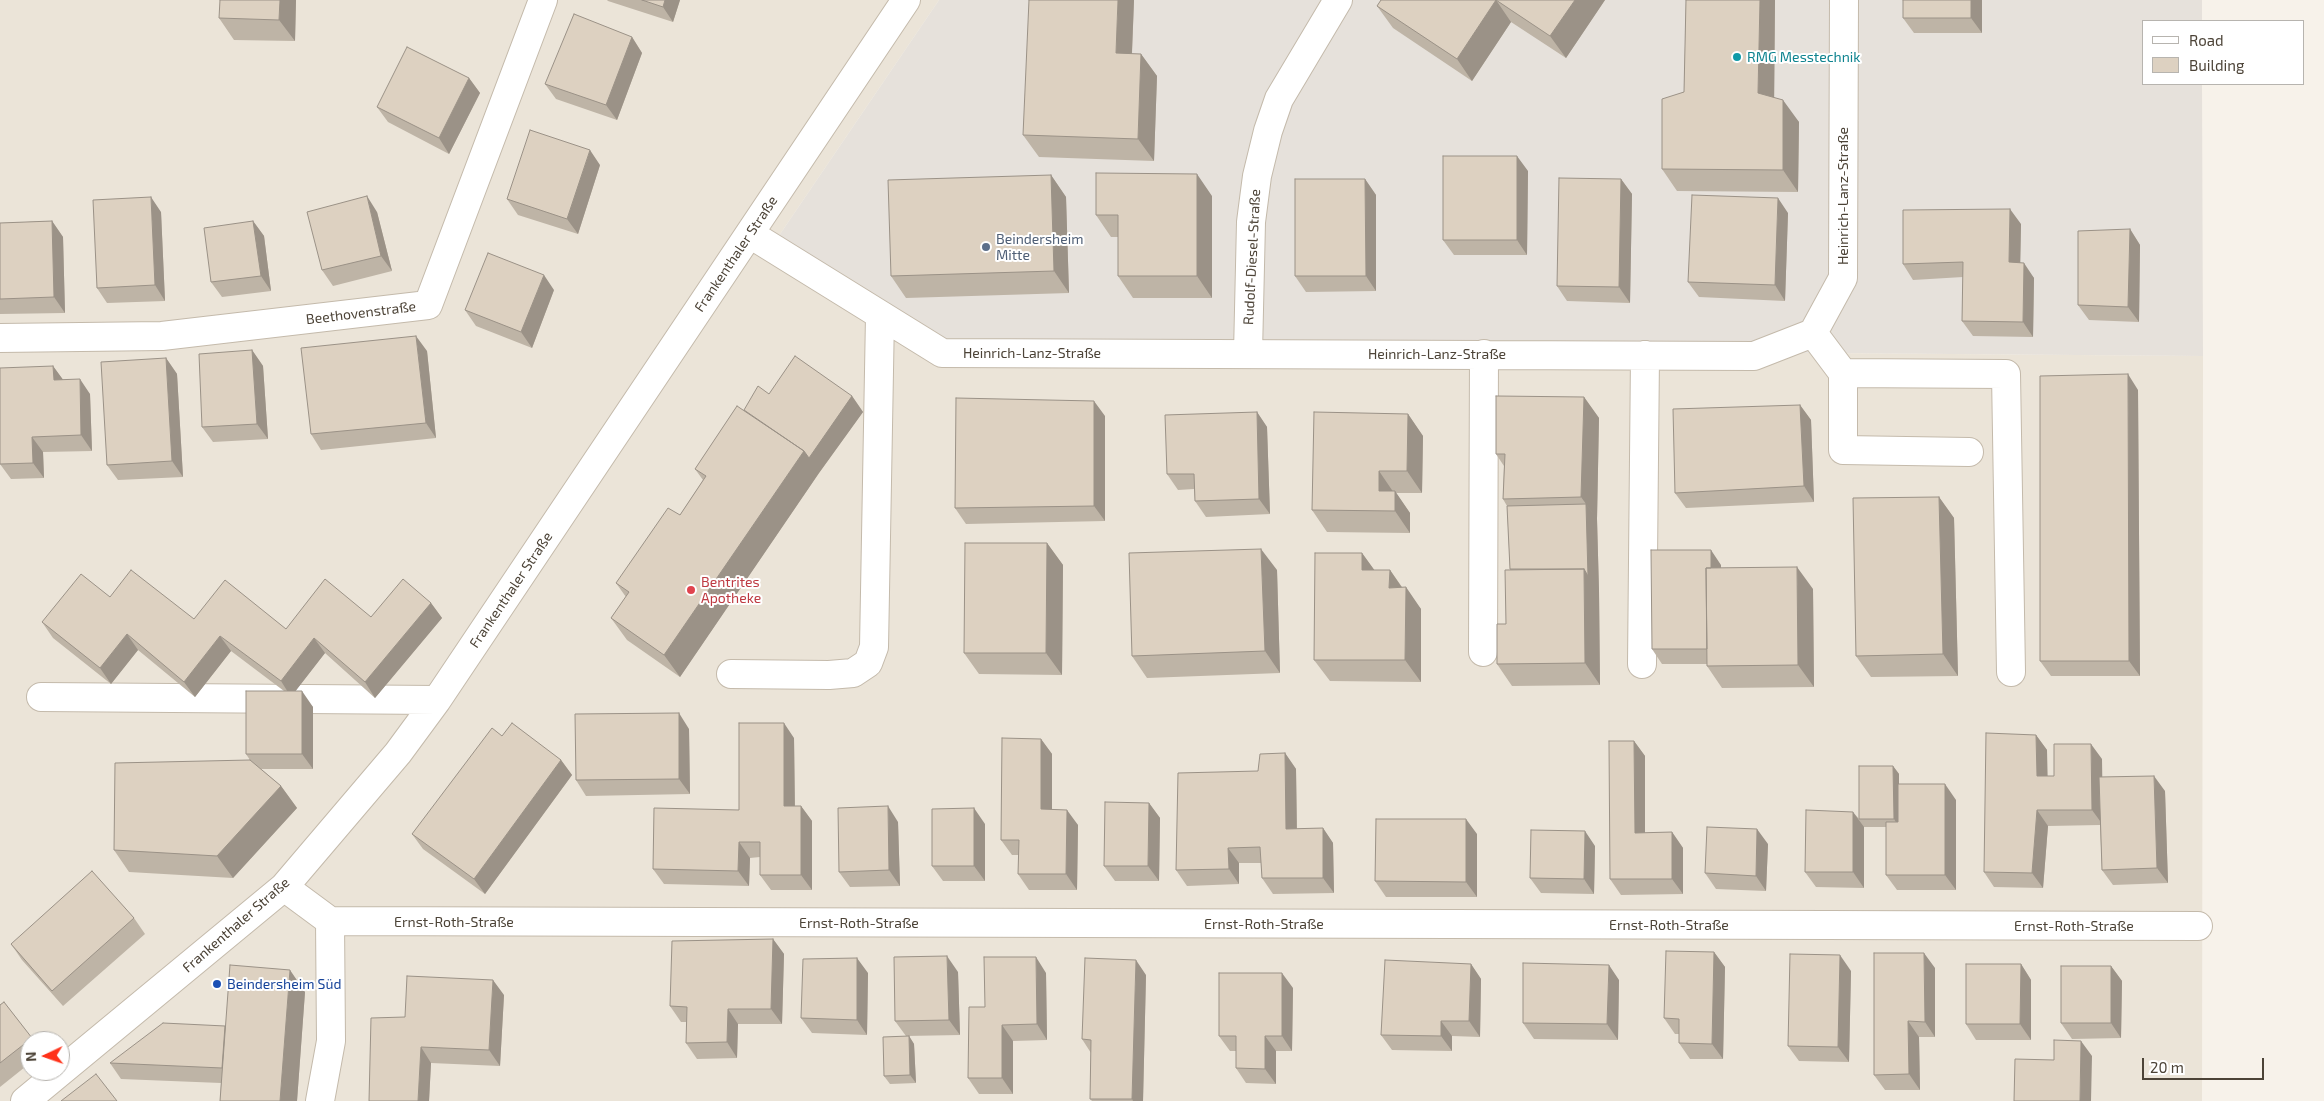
<!DOCTYPE html>
<html>
<head>
<meta charset="utf-8">
<style>
  body { margin:0 }
  #map { position:relative; width:2324px; height:1101px; overflow:hidden; background:#f7f2ea; font-family:"Exo 2",sans-serif }
  canvas { display:block }
  .legend { position:absolute; left:2142px; top:20px; width:162px; height:65px; box-sizing:border-box; background:#fff; border:1px solid #b7b4af; margin:0; padding:6px 9px; list-style:none; font-size:15px; color:#4c4337 }
  .legend li { display:flex; align-items:center; gap:10px; height:25px }
  .legend b { width:25px; border:1px solid #b7b4af }
  .north { position:absolute; left:20px; top:1031px; width:50px; height:50px; box-sizing:border-box; background:#fff; border:1px solid #b7b4af; border-radius:50%; rotate:267deg; font-size:14px; font-weight:700; line-height:20px; text-align:center; color:#4c4337 }
  .north::after { content:''; display:block; margin:auto; width:18px; height:22px; background:#ff3219; clip-path:polygon(50% 0,100% 100%,50% 72%,0 100%) }
  .scale { position:absolute; left:2142px; top:1058px; width:122px; height:22px; box-sizing:border-box; border:2px solid #4c4337; border-top:0; padding-left:6px; font-size:15px; line-height:18px; white-space:nowrap; color:#4c4337; -webkit-text-stroke:4px #fff; paint-order:stroke }
</style>
</head>
<body>
<div id="map">
<canvas width="2324" height="1101"></canvas>
<ul class="legend">
<li><b style="height:6px;background:#fff"></b>Road</li>
<li><b style="height:14px;background:#ddd1c1"></b>Building</li>
</ul>
<div class="north">N</div>
<div class="scale">20 m</div>
</div>
<script>
const ctx = document.querySelector('canvas').getContext('2d');
ctx.lineJoin = 'round';
function paint(path, color) { ctx.fillStyle = color; ctx.fill(path, 'evenodd'); }
const shape = rows => new Path2D(rows.map(r => 'M' + r).join(''));
function strokePath(path, color, width, dash) { ctx.strokeStyle = color; ctx.lineWidth = width; ctx.lineCap = dash ? 'butt' : 'round'; ctx.setLineDash(dash || []); ctx.stroke(path); }
function label(font, color, halo, rows, align = 'center') {
  ctx.font = font + ' "Exo 2",sans-serif'; ctx.lineWidth = 4; ctx.setLineDash([]); ctx.textBaseline = 'middle'; ctx.strokeStyle = halo; ctx.fillStyle = color; for (const [text, x, y, turn = 0] of rows) {
    ctx.save(); ctx.translate(x, y); ctx.rotate((+turn || 0) * Math.PI / 180); ctx.textAlign = isNaN(turn) ? turn : align; if (halo) ctx.strokeText(text, 0, 0); ctx.fillText(text, 0, 0); ctx.restore();
  }
}
const residential = shape([
  [0,0,939,0,776,240,945,346,2203,356,2202,1101,0,1101],
  [30,1041,60,1041,60,1071,30,1071]
]);
const industrial = shape([
  [939,0,2202,0,2202,21,2143,21,2143,84,2202,84,2203,356,945,346,776,240]
]);
const minor = shape([
  [750,234,942,353,1754,356,1813,333,1843,278,1844,0],
  [1813,333,1843,373,1843,450,1969,452],
  [0,338,162,336,428,305,543,0],
  [1248,353,1251,222,1257,176,1268,131,1279,99,1338,0],
  [1843,373,2006,374,2011,672],
  [1483,652,1484,354],
  [1642,664,1645,355],
  [731,674,829,675,853,673,868,663,874,647,880,316],
  [41,697,437,700],
  [284,887,330,921],
  [330,921,2198,926],
  [25,1101,284,887,398,753,437,700,906,0],
  [320,1101,331,1041,330,921]
]);
const wall = shape([
  [296,0,295,41,234,40,219,18],
  [607,0,680,0,673,22,608,1],
  [1134,0,1132,54,1141,54,1157,76,1154,161,1039,157,1023,135],
  [1381,0,1605,0,1566,58,1511,22,1472,81,1393,28,1377,6],
  [1686,0,1775,0,1774,97,1799,122,1798,192,1677,191,1662,169,1684,92],
  [1982,0,1982,33,1914,33,1903,18],
  [632,37,642,53,617,120,556,99,545,84],
  [469,78,480,93,449,154,388,122,377,107],
  [600,165,578,234,518,215,507,199],
  [1528,171,1527,255,1454,255,1443,240],
  [1051,175,1066,197,1069,293,906,298,891,276],
  [1365,179,1376,195,1376,291,1306,292,1295,276],
  [1621,179,1632,194,1630,303,1567,301,1557,286],
  [1212,196,1212,298,1133,298,1118,276,1118,237,1111,237,1096,215],
  [161,212,165,301,107,303,97,288],
  [377,212,392,271,333,286,322,270],
  [1788,213,1785,301,1699,297,1688,282],
  [52,221,63,237,65,313,0,314,0,223],
  [253,221,264,236,271,291,222,297,211,282],
  [2021,224,2020,263,2034,278,2033,337,1973,336,1962,321,1963,277,1913,280,1903,264],
  [2130,229,2140,245,2139,322,2089,320,2078,305],
  [554,290,532,348,476,326,465,310],
  [252,350,263,366,268,439,213,442,202,427],
  [427,351,436,438,321,450,311,434],
  [166,358,177,374,183,477,118,480,107,465],
  [53,366,63,380,90,394,92,451,43,452,44,478,11,479,0,464],
  [2138,390,2140,676,2051,676,2040,661],
  [769,394,852,396,863,412,819,473,680,677,627,640,611,618,626,597,616,583,680,515,703,480,695,469,744,410],
  [1584,397,1599,418,1597,519,1599,591,1600,685,1512,686,1497,664,1506,624,1510,569,1507,506,1503,499,1504,466,1496,454],
  [1800,405,1811,420,1814,502,1686,508,1675,493],
  [1257,412,1267,427,1270,514,1206,517,1195,501,1194,489,1178,490,1167,474],
  [1408,414,1423,436,1422,493,1396,493,1410,513,1410,533,1327,532,1312,510],
  [1105,416,1105,521,966,524,955,508],
  [1939,497,1954,518,1958,676,1871,677,1856,656],
  [1047,543,1063,565,1062,675,979,674,964,653],
  [1362,553,1374,570,1390,570,1402,587,1421,609,1421,682,1330,681,1314,660],
  [1721,565,1721,568,1813,589,1814,687,1722,688,1707,666,1707,664,1662,664,1652,649],
  [1277,570,1280,673,1147,678,1132,656],
  [110,597,194,619,286,629,371,617,431,603,442,618,375,698,325,653,295,691,313,707,313,769,261,769,281,786,297,808,233,878,129,872,114,850,250,760,246,754,284,691,231,651,195,697,138,650,111,684,53,638,42,622],
  [689,729,690,794,586,796,576,780],
  [2036,735,2047,750,2047,776,2054,776,2102,759,2102,777,2165,791,2168,883,2113,885,2102,870,2100,825,2048,826,2043,888,1994,887,1984,872],
  [502,736,561,760,572,775,485,894,423,849,412,834],
  [794,738,795,806,801,806,812,821,812,890,771,890,760,875,760,857,750,858,749,886,664,884,653,869,739,810],
  [1041,739,1052,754,1052,809,1078,825,1077,890,1029,890,1018,874,1019,855,1012,855,1001,840],
  [1634,741,1645,756,1645,833,1672,832,1683,848,1683,894,1621,895,1610,879],
  [1285,753,1296,769,1297,829,1323,828,1333,843,1334,893,1273,894,1262,878,1261,863,1239,863,1239,884,1187,886,1176,870,1258,771],
  [1893,766,1899,774,1899,784,1956,800,1956,890,1897,890,1886,875,1886,827,1864,827,1864,888,1816,887,1805,872,1853,812,1859,819],
  [1149,803,1160,818,1159,881,1115,881,1104,866],
  [898,822,900,886,850,887,839,872],
  [985,824,985,881,943,881,932,866],
  [1477,834,1477,897,1386,897,1375,881],
  [1768,844,1766,891,1716,889,1705,873],
  [1595,846,1594,894,1541,893,1530,878],
  [134,918,145,934,63,1006,22,960,11,944],
  [773,939,784,954,782,1024,738,1024,737,1058,697,1059,686,1043,687,1022,681,1022,670,1006],
  [1714,952,1725,967,1723,1059,1690,1059,1679,1043,1679,1034,1675,1034,1664,1018],
  [1471,964,1481,979,1480,1037,1452,1036,1452,1051,1392,1050,1381,1035],
  [2021,964,2031,980,2031,1040,1976,1040,1966,1024],
  [2111,966,2122,981,2121,1038,2072,1039,2061,1023],
  [1935,968,1935,1037,1919,1037,1920,1090,1885,1090,1874,1075],
  [1851,971,1849,1062,1799,1061,1788,1046],
  [958,972,960,1035,906,1036,895,1021],
  [868,973,867,1035,812,1033,801,1018],
  [1046,973,1047,1040,1013,1041,1013,1094,979,1094,968,1078,985,1007],
  [1146,975,1143,1101,1092,1101,1090,1099,1091,1053,1082,1039],
  [1619,980,1618,1040,1534,1039,1523,1023],
  [1293,988,1292,1051,1276,1051,1276,1084,1246,1083,1236,1068,1236,1051,1230,1051,1219,1036],
  [305,992,297,1101,220,1101,221,1083,121,1079,110,1063,225,1026],
  [504,995,500,1066,431,1063,429,1101,369,1101,405,1017],
  [4,1002,34,1041,30,1041,30,1063,0,1087,0,1005],
  [909,1036,914,1044,916,1083,890,1084,884,1076]
]);
const shadedWall = shape([
  [280,0,296,0,295,41,279,20],
  [665,0,680,0,673,22,663,7],
  [1118,0,1134,0,1131,75,1116,53],
  [1496,0,1511,22,1472,81,1457,59],
  [1575,0,1605,0,1566,58,1550,36],
  [1760,0,1775,0,1774,115,1758,93],
  [1971,0,1982,0,1982,33,1971,18],
  [632,37,642,53,617,120,606,105],
  [1141,54,1157,76,1154,161,1138,139],
  [469,78,480,93,449,154,439,138],
  [1783,100,1799,122,1798,192,1783,170],
  [590,150,600,165,578,234,567,219],
  [1517,156,1528,171,1527,255,1517,240],
  [1197,174,1212,196,1212,298,1197,276],
  [1051,175,1066,197,1069,293,1054,271],
  [1365,179,1376,195,1376,291,1366,276],
  [1621,179,1632,194,1630,303,1619,287],
  [367,196,377,212,392,271,381,256],
  [151,197,161,212,165,301,155,285],
  [1778,198,1788,213,1785,301,1775,285],
  [2010,209,2021,224,2020,278,2009,262],
  [52,221,63,237,65,313,54,297],
  [253,221,264,236,271,291,261,276],
  [2130,229,2140,245,2139,322,2128,307],
  [2024,263,2034,278,2033,337,2023,322],
  [544,275,554,290,532,348,521,332],
  [416,336,427,351,436,438,426,423],
  [252,350,263,366,268,439,257,424],
  [166,358,177,374,183,477,172,461],
  [53,366,64,381,54,380],
  [2128,374,2138,390,2140,676,2129,661],
  [80,379,90,394,92,451,81,435],
  [852,396,863,412,819,473,680,677,664,655,804,451],
  [1584,397,1599,418,1597,519,1581,497],
  [1094,401,1105,416,1105,521,1094,506],
  [1800,405,1811,420,1814,502,1804,486],
  [1257,412,1267,427,1270,514,1259,499],
  [1408,414,1423,436,1422,493,1407,471],
  [32,437,43,452,44,478,33,463],
  [1379,471,1394,493,1379,491],
  [1395,491,1410,513,1410,533,1395,511],
  [1939,497,1954,518,1958,676,1943,654],
  [1586,504,1597,519,1599,591,1600,685,1585,663,1584,569],
  [1047,543,1063,565,1062,675,1046,653],
  [1261,549,1277,570,1280,673,1265,651],
  [1711,550,1721,565,1722,664,1711,649],
  [1362,553,1378,575,1362,570],
  [1797,567,1813,589,1814,687,1798,665],
  [1390,570,1405,592,1389,588],
  [1406,587,1421,609,1421,682,1405,660],
  [431,603,442,618,375,698,365,682],
  [127,634,138,650,111,684,100,668],
  [220,636,231,651,195,697,184,682],
  [314,638,325,653,291,697,281,681],
  [302,691,313,707,313,769,302,754],
  [679,713,689,729,690,794,679,779],
  [784,723,794,738,795,821,784,806],
  [2036,735,2047,750,2048,792,2037,776],
  [1041,739,1052,754,1052,824,1041,809],
  [1634,741,1645,756,1645,848,1635,833],
  [2091,744,2102,759,2103,825,2092,810],
  [1285,753,1296,769,1297,844,1286,829],
  [561,760,572,775,485,894,474,879],
  [1893,766,1899,774,1899,827,1894,819],
  [2154,776,2165,791,2168,883,2157,868],
  [1945,784,1956,800,1956,890,1945,875],
  [281,786,297,808,233,878,217,856],
  [1149,803,1160,818,1159,881,1148,866],
  [801,806,812,821,812,890,801,875],
  [888,806,898,822,900,886,889,870],
  [974,808,985,824,985,881,974,866],
  [1067,810,1078,825,1077,890,1066,874],
  [2037,810,2048,826,2043,888,2032,873],
  [1853,812,1864,827,1864,888,1853,872],
  [1466,819,1477,834,1477,897,1466,882],
  [1323,828,1333,843,1334,893,1323,878],
  [1757,829,1768,844,1766,891,1756,876],
  [1585,831,1595,846,1594,894,1584,879],
  [1672,832,1683,848,1683,894,1672,879],
  [739,842,750,858,749,886,738,871],
  [1228,848,1239,863,1239,884,1229,869],
  [773,939,784,954,782,1024,771,1009],
  [1714,952,1725,967,1723,1059,1712,1044],
  [1924,953,1935,968,1935,1037,1925,1022],
  [1840,955,1851,971,1849,1062,1838,1047],
  [947,956,958,972,960,1035,949,1020],
  [1036,957,1046,973,1047,1040,1037,1024],
  [857,958,868,973,867,1035,857,1020],
  [1136,960,1146,975,1143,1101,1133,1101,1132,1099],
  [1471,964,1481,979,1480,1037,1469,1021],
  [2021,964,2031,980,2031,1040,2020,1024],
  [1609,965,1619,980,1618,1040,1607,1024],
  [2111,966,2122,981,2121,1038,2111,1023],
  [290,970,305,992,297,1101,280,1101],
  [1282,973,1293,988,1292,1051,1282,1036],
  [493,980,504,995,500,1066,489,1050],
  [728,1009,738,1024,737,1058,727,1042],
  [1441,1021,1452,1036,1452,1051,1441,1036],
  [1908,1021,1919,1037,1920,1090,1909,1074],
  [1002,1025,1013,1041,1013,1094,1002,1078],
  [909,1036,914,1044,916,1083,910,1075],
  [1265,1036,1276,1051,1276,1084,1265,1069],
  [2081,1041,2092,1056,2091,1101,2080,1101],
  [421,1047,431,1063,429,1101,418,1101]
]);
const building = shape([
  [220,0,280,0,279,20,219,18,220,0],
  [642,0,665,0,663,7,642,0],
  [1029,0,1118,0,1116,53,1141,54,1138,139,1023,135,1029,0],
  [1381,0,1496,0,1457,59,1377,6,1381,0],
  [1496,0,1575,0,1550,36,1496,0],
  [1686,0,1760,0,1758,93,1783,100,1783,170,1662,169,1662,99,1684,92,1686,0],
  [1903,0,1971,0,1971,18,1903,18,1903,0],
  [574,14,632,37,606,105,545,84,574,14],
  [407,47,469,78,439,138,377,107,407,47],
  [530,130,590,150,567,219,507,199,530,130],
  [1443,156,1517,156,1517,240,1443,240,1443,156],
  [1096,173,1197,174,1197,276,1118,276,1118,215,1096,215,1096,173],
  [1051,175,1054,271,891,276,888,180,1051,175],
  [1559,178,1621,179,1619,287,1557,286,1559,178],
  [1295,179,1365,179,1366,276,1295,276,1295,179],
  [1692,195,1778,198,1775,285,1688,282,1692,195],
  [367,196,381,256,322,270,307,212,367,196],
  [151,197,155,285,97,288,93,200,151,197],
  [2010,209,2009,262,2024,263,2023,322,1962,321,1963,262,1903,264,1903,210,2010,209],
  [52,221,54,297,0,299,0,223,52,221],
  [253,221,261,276,211,282,204,228,253,221],
  [2130,229,2128,307,2078,305,2078,231,2130,229],
  [488,253,544,275,521,332,465,310,488,253],
  [416,336,426,423,311,434,301,348,416,336],
  [252,350,257,424,202,427,199,354,252,350],
  [795,356,852,396,809,458,804,451,744,410,758,386,769,394,795,356],
  [166,358,172,461,107,465,101,362,166,358],
  [53,366,54,380,80,379,81,435,32,437,33,463,0,464,0,368,53,366],
  [2128,374,2129,661,2040,661,2040,376,2128,374],
  [1496,396,1584,397,1581,497,1503,499,1505,454,1496,454,1496,396],
  [956,398,1094,401,1094,506,955,508,956,398],
  [1800,405,1804,486,1675,493,1673,409,1800,405],
  [737,406,804,451,664,655,611,618,629,592,616,583,668,508,680,515,706,476,695,469,737,406],
  [1257,412,1259,499,1195,501,1194,474,1167,474,1165,415,1257,412],
  [1314,412,1408,414,1407,471,1379,471,1379,491,1395,491,1395,511,1312,510,1314,412],
  [1939,497,1943,654,1856,656,1853,498,1939,497],
  [1586,504,1588,576,1584,569,1510,569,1507,506,1586,504],
  [965,543,1047,543,1046,653,964,653,965,543],
  [1261,549,1265,651,1132,656,1129,553,1261,549],
  [1651,550,1711,550,1711,568,1706,568,1707,649,1652,649,1651,550],
  [1315,553,1362,553,1362,570,1390,570,1389,588,1406,587,1405,660,1314,660,1315,553],
  [1797,567,1798,665,1707,666,1706,568,1797,567],
  [1584,569,1585,663,1497,664,1497,624,1506,624,1505,570,1584,569],
  [131,570,194,619,225,580,286,629,325,579,371,617,403,579,431,603,365,682,314,638,281,681,220,636,184,682,127,634,100,668,42,622,81,574,110,597,131,570],
  [246,691,302,691,302,754,246,754,246,691],
  [679,713,679,779,576,780,575,714,679,713],
  [512,723,561,760,474,879,412,834,492,728,502,736,512,723],
  [739,723,784,723,784,806,801,806,801,875,760,875,760,842,739,842,738,871,653,869,654,808,739,810,739,723],
  [1986,733,2036,735,2037,776,2054,776,2054,744,2091,744,2092,810,2037,810,2032,873,1984,872,1986,733],
  [1002,738,1041,739,1041,809,1067,810,1066,874,1018,874,1019,840,1001,840,1002,738],
  [1609,741,1634,741,1635,833,1672,832,1672,879,1610,879,1609,741],
  [1285,753,1286,829,1323,828,1323,878,1262,878,1260,847,1228,848,1229,869,1176,870,1178,773,1258,771,1260,754,1285,753],
  [250,760,281,786,217,856,114,850,115,763,250,760],
  [1859,766,1893,766,1894,819,1859,819,1859,766],
  [2154,776,2157,868,2102,870,2099,777,2154,776],
  [1898,784,1945,784,1945,875,1886,875,1886,822,1898,822,1898,784],
  [1105,802,1149,803,1148,866,1104,866,1105,802],
  [888,806,889,870,839,872,838,808,888,806],
  [974,808,974,866,932,866,932,809,974,808],
  [1806,810,1853,812,1853,872,1805,872,1806,810],
  [1376,819,1466,819,1466,882,1375,881,1376,819],
  [1707,827,1757,829,1756,876,1705,873,1707,827],
  [1531,830,1585,831,1584,879,1530,878,1531,830],
  [92,871,134,918,52,991,11,944,92,871],
  [773,939,771,1009,728,1009,727,1042,686,1043,687,1007,670,1006,672,941,773,939],
  [1666,951,1714,952,1712,1044,1679,1043,1679,1019,1664,1018,1666,951],
  [1874,953,1924,953,1925,1022,1908,1021,1909,1074,1874,1075,1874,953],
  [1790,954,1840,955,1838,1047,1788,1046,1790,954],
  [947,956,949,1020,895,1021,894,957,947,956],
  [984,957,1036,957,1037,1024,1002,1025,1002,1078,968,1078,969,1007,985,1007,984,957],
  [857,958,857,1020,801,1018,803,959,857,958],
  [1085,958,1136,960,1132,1099,1090,1099,1091,1040,1082,1039,1085,958],
  [1385,960,1471,964,1469,1021,1441,1021,1441,1036,1381,1035,1385,960],
  [1523,963,1609,965,1607,1024,1523,1023,1523,963],
  [1966,964,2021,964,2020,1024,1966,1024,1966,964],
  [230,965,290,970,280,1101,220,1101,230,965],
  [2061,966,2111,966,2111,1023,2061,1023,2061,966],
  [1219,973,1282,973,1282,1036,1265,1036,1265,1069,1236,1068,1236,1036,1219,1036,1219,973],
  [407,976,493,980,489,1050,421,1047,418,1101,369,1101,371,1018,405,1017,407,976],
  [4,1002,32,1038,0,1063,0,1005,4,1002],
  [163,1023,225,1026,222,1068,110,1063,163,1023],
  [909,1036,910,1075,884,1076,883,1037,909,1036],
  [2054,1040,2081,1041,2080,1101,2014,1101,2015,1059,2054,1060,2054,1040],
  [96,1074,117,1101,61,1101,96,1074]
]);
const markers = [
  [1737,57,5,"#0f9aa8"],
  [986,247,5,"#5c6f8a"],
  [691,590,5,"#e0444e"],
  [217,984,5,"#1a4fb4"]
];
const cultureNames = [
  ["RMG Messtechnik",1747,57]
];
const streetNames = [
  ["Heinrich-Lanz-Straße",1843,196,-90],
  ["Frankenthaler Straße",736,254,-56],
  ["Rudolf-Diesel-Straße",1252,257,-87],
  ["Beethovenstraße",361,313,-7],
  ["Heinrich-Lanz-Straße",1032,353],
  ["Heinrich-Lanz-Straße",1437,354],
  ["Frankenthaler Straße",511,590,-56],
  ["Ernst-Roth-Straße",454,922],
  ["Ernst-Roth-Straße",859,923],
  ["Ernst-Roth-Straße",1264,924],
  ["Frankenthaler Straße",236,925,-41],
  ["Ernst-Roth-Straße",1669,925],
  ["Ernst-Roth-Straße",2074,926]
];
const serviceNames = [
  ["Beindersheim",996,239],
  ["Mitte",996,255]
];
const healthNames = [
  ["Bentrites",701,582],
  ["Apotheke",701,598]
];
const transitNames = [
  ["Beindersheim Süd",227,984]
];
paint(residential, '#ebe4d8');
paint(industrial, '#e6e1db');
strokePath(minor, '#c4baab', 30);
strokePath(minor, '#fff', 28);
paint(wall, '#beb4a6');
paint(shadedWall, '#9b9287');
paint(building, '#ddd1c1');
strokePath(building, '#9b9287', 1);
for (const [x, y, r, color] of markers) { const dot = new Path2D(); dot.arc(x, y, r, 0, 2 * Math.PI); ctx.fillStyle = color; ctx.fill(dot); strokePath(dot, '#fff', 2); }
label('14px', '#0d838f', '#fff', cultureNames, 'left');
label('14px', '#4c4337', '#fff', streetNames);
label('14px', '#4e5e75', '#fff', serviceNames, 'left');
label('14px', '#be3a42', '#fff', healthNames, 'left');
label('14px', '#164399', '#fff', transitNames, 'left');
</script>
</body>
</html>
